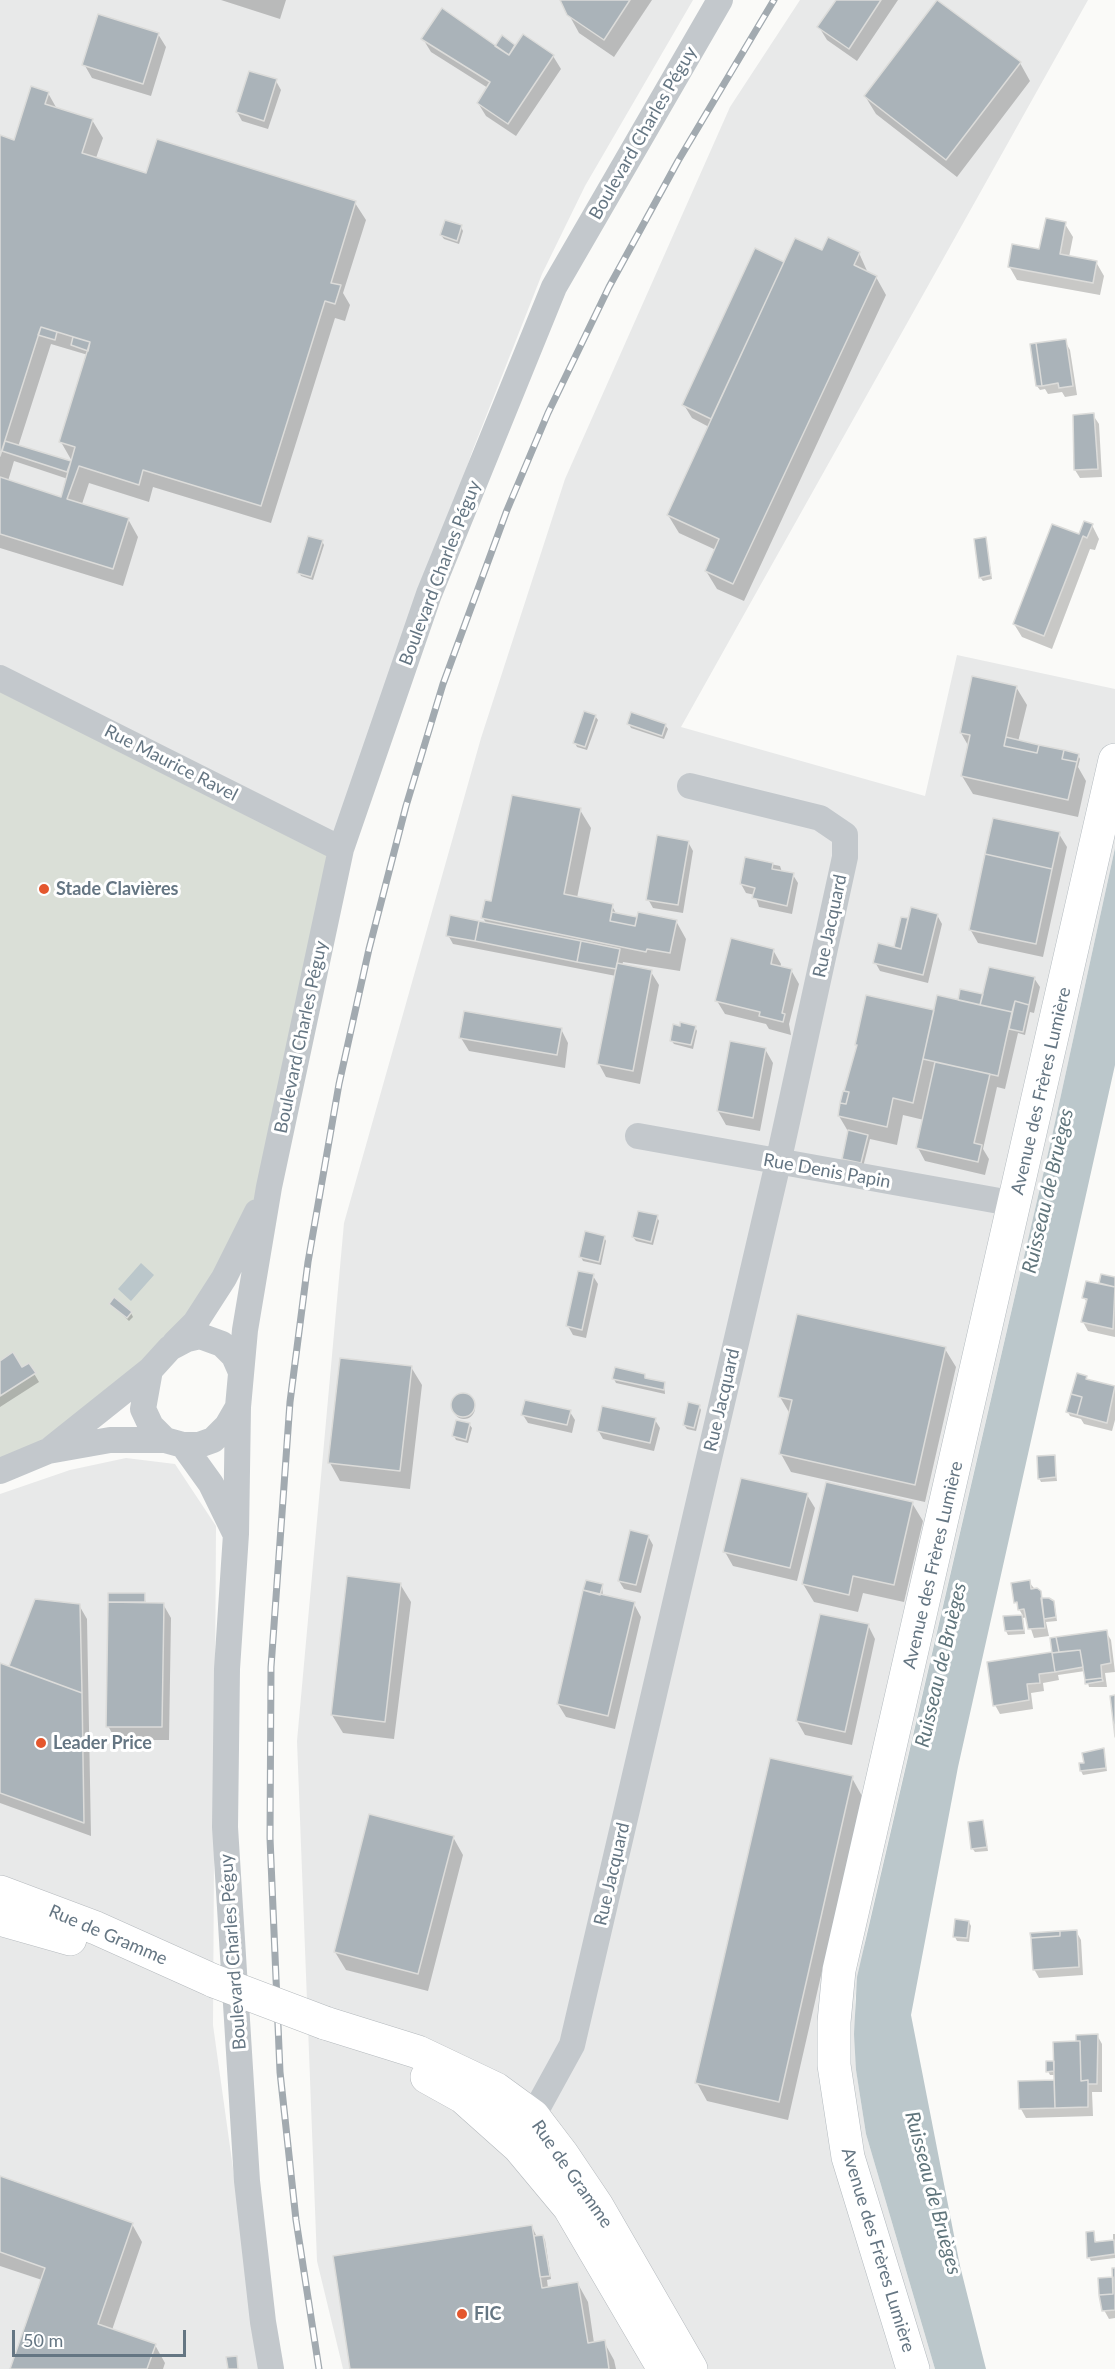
<!DOCTYPE html>
<html>
<head>
<meta charset="utf-8">
<style>
  body { margin:0 }
  #map { position:relative; width:1115px; height:2369px; overflow:hidden; background:#fafaf8; font-family:Lato,sans-serif }
  canvas { display:block }
  .scale { position:absolute; left:12px; top:2330px; width:174px; height:27px; box-sizing:border-box; border:3px solid #657683; border-top:0; padding-left:8px; font-size:18px; line-height:21px; white-space:nowrap; color:#657683; -webkit-text-stroke:4px #fff; paint-order:stroke }
</style>
</head>
<body>
<div id="map">
<canvas width="1115" height="2369"></canvas>
<div class="scale">50 m</div>
</div>
<script>
const ctx = document.querySelector('canvas').getContext('2d');
ctx.lineJoin = 'round';
function paint(path, color) { ctx.fillStyle = color; ctx.fill(path, 'evenodd'); }
const shape = rows => new Path2D(rows.map(r => 'M' + r).join(''));
function strokePath(path, color, width, dash) { ctx.strokeStyle = color; ctx.lineWidth = width; ctx.lineCap = dash ? 'butt' : 'round'; ctx.setLineDash(dash || []); ctx.stroke(path); }
function label(font, color, halo, rows, align = 'center') {
  ctx.font = font + ' Lato,sans-serif'; ctx.lineWidth = 6; ctx.setLineDash([]); ctx.textBaseline = 'middle'; ctx.strokeStyle = halo; ctx.fillStyle = color; for (const [text, x, y, turn = 0] of rows) {
    ctx.save(); ctx.translate(x, y); ctx.rotate((+turn || 0) * Math.PI / 180); ctx.textAlign = isNaN(turn) ? turn : align; if (halo) ctx.strokeText(text, 0, 0); ctx.fillText(text, 0, 0); ctx.restore();
  }
}
const built = shape([
  [0,0,693,0,585,186,542,274,472,452,341,849,0,678],
  [800,0,1088,0,681,727,925,796,957,655,1115,689,1115,848,1052,1136,866,1936,855,1999,856,2069,866,2134,935,2369,343,2369,317,2261,297,1741,344,1223,481,738,565,479,730,107],
  [126,1458,175,1464,216,1526,213,2025,261,2369,0,2369,0,1494,70,1470]
]);
const green = shape([
  [0,678,341,849,269,1187,170,1348,0,1470]
]);
const water = shape([
  [1115,848,1115,1065,958,1767,911,2015,960,2266,986,2369,935,2369,866,2134,856,2070,854,2034,857,1977,1052,1136],
  [141,1263,154,1275,131,1301,118,1289]
]);
const shadow = shape([
  [221,0,286,0,280,19],
  [561,0,652,0,614,57,579,33],
  [838,0,898,0,857,61,827,40,819,27],
  [938,1,1020,63,1030,81,957,177,876,114,865,96],
  [158,34,166,47,151,96,92,78,84,64],
  [423,39,496,48,514,46,553,56,561,69,516,136,486,116,478,103,488,88,431,52],
  [276,81,281,90,268,129,242,121,237,112],
  [48,93,57,109,92,120,103,138,96,158,147,174,355,203,366,220,343,293,350,305,345,321,335,318,271,523,153,487,149,502,89,483,82,504,128,519,138,537,123,586,0,548,0,137,15,142],
  [51,344,88,355,61,442,73,463,18,447],
  [14,461,68,479,62,498,8,481],
  [1065,224,1073,237,1069,257,1096,262,1104,276,1100,295,1017,280,1009,266,1040,251],
  [461,227,463,231,459,244,444,239,441,235],
  [823,252,859,253,868,273,876,277,886,295,744,601,717,589,706,571,716,550,679,533,668,515,709,427,692,418,684,405,785,264],
  [1065,341,1070,350,1077,395,1065,397,1062,392,1048,394,1045,389,1040,390,1037,386],
  [1093,415,1099,424,1102,477,1080,478,1075,470],
  [1092,525,1099,539,1095,550,1090,549,1052,649,1022,637,1014,624,1080,536],
  [986,539,992,579,983,581,980,577],
  [322,541,324,545,313,580,301,576,299,572],
  [1016,687,1027,705,1018,742,1078,755,1080,759,1078,767,1086,781,1078,817,973,794,962,776,969,747,961,733],
  [595,716,598,720,587,750,577,747,575,743],
  [629,724,665,725,668,729,664,739,631,728],
  [580,810,591,828,577,898,612,906,617,915,637,922,676,921,686,939,680,971,623,962,622,966,651,972,659,985,640,1084,606,1077,599,1064,616,976,453,944,448,935,486,923,483,918,492,903],
  [1059,834,1067,847,1043,957,978,943,970,929],
  [688,842,693,851,683,913,653,908,648,899],
  [747,859,780,866,782,872,793,875,798,883,792,914,759,907,755,895,746,893,741,884],
  [937,915,942,924,928,983,880,971,875,962,895,949,902,919,909,920],
  [773,950,781,964,780,968,791,970,799,984,789,1024,791,1035,769,1029,766,1024,725,1014,717,1001],
  [1034,978,1040,987,1034,1013,1030,1012,1025,1035,1018,1033,1005,1089,997,1087,983,1149,989,1159,985,1175,925,1161,918,1148,924,1120,903,1115,897,1145,870,1139,863,1167,845,1162,843,1158,849,1133,839,1116,858,1047,856,1044,961,1002],
  [695,1027,697,1031,693,1049,674,1044,671,1040],
  [561,1029,568,1043,565,1068,469,1051,461,1038],
  [765,1049,773,1063,760,1131,726,1125,718,1111],
  [657,1217,659,1221,653,1245,636,1241,633,1237],
  [604,1237,606,1241,601,1265,583,1261,581,1257],
  [593,1276,598,1284,586,1338,573,1335,568,1326],
  [1102,1276,1115,1279,1115,1337,1088,1331,1083,1322,1087,1303,1084,1297,1100,1285],
  [111,1304,131,1313,133,1317,129,1321],
  [945,1349,956,1367,925,1502,791,1472,781,1454,790,1414,780,1397],
  [0,1362,22,1369,29,1365,39,1382,0,1407],
  [411,1367,422,1385,410,1489,340,1481,330,1463],
  [644,1375,647,1380,664,1384,665,1394,616,1383,614,1379],
  [1086,1377,1088,1381,1115,1388,1115,1420,1112,1431,1084,1424,1081,1419,1070,1416,1068,1412],
  '453 1408a11 11 0 1 1 22 0a11 11 0 1 1-22 0Z',
  [699,1406,701,1410,696,1431,687,1429,684,1425],
  [570,1412,575,1420,572,1433,528,1423,523,1415],
  [655,1420,660,1428,654,1451,603,1439,598,1430],
  [469,1424,472,1428,468,1443,456,1440,454,1436],
  [1054,1456,1057,1481,1041,1482,1039,1478],
  [807,1495,815,1508,797,1581,733,1566,725,1552],
  [912,1503,923,1521,904,1602,863,1593,858,1612,814,1602,803,1584],
  [648,1536,653,1545,641,1593,624,1589,619,1581],
  [1029,1582,1042,1598,1053,1603,1055,1607,1057,1621,1046,1622,1049,1636,1034,1638,1027,1617,1023,1618,1025,1634,1008,1635,1006,1631,1005,1618,1023,1616,1019,1609],
  [400,1584,411,1602,394,1739,343,1733,332,1715],
  [602,1585,603,1596,634,1604,641,1617,615,1729,566,1717,558,1704],
  [110,1594,144,1595,146,1604,163,1604,171,1618,169,1740,116,1740,108,1726],
  [36,1600,79,1605,87,1619,91,1836,0,1803,0,1665,10,1668],
  [868,1625,875,1639,852,1745,805,1735,797,1721],
  [1106,1632,1111,1640,1115,1672,1105,1673,1107,1687,1089,1687,1085,1671,1058,1675,1059,1680,1043,1683,1044,1691,1031,1693,1033,1709,1000,1714,995,1705,1054,1654,1052,1639],
  [1103,1750,1107,1771,1083,1775,1081,1771,1085,1764],
  [852,1778,862,1796,788,2120,707,2101,697,2083],
  [983,1821,988,1851,975,1852,972,1848],
  [453,1837,463,1855,428,1991,346,1970,335,1952],
  [969,1922,971,1926,969,1942,957,1941,955,1937],
  [1076,1931,1081,1940,1083,1975,1039,1978,1034,1969],
  [1097,2035,1102,2044,1102,2092,1092,2092,1093,2116,1026,2118,1021,2109,1020,2082,1056,2081,1056,2075,1050,2075,1048,2071,1055,2063,1078,2042],
  [0,2178,132,2224,142,2242,112,2330,155,2345,165,2363,163,2369,12,2369,42,2280,0,2266],
  [532,2227,537,2237,543,2236,545,2240,551,2279,547,2280,548,2288,578,2284,588,2302,594,2343,604,2342,614,2360,616,2369,352,2369],
  [1093,2233,1096,2243,1113,2242,1113,2234,1115,2234,1115,2258,1091,2261,1089,2257],
  [1115,2269,1115,2318,1109,2319,1104,2310]
]);
const building = shape([
  [560,0,630,0,604,40,567,15,560,0],
  [836,0,881,0,849,49,817,27,836,0],
  [937,0,1021,62,946,160,864,96,937,0],
  [442,8,509,55,523,34,554,55,508,124,477,103,490,82,421,39,442,8],
  [98,14,159,33,143,84,82,65,98,14],
  [502,35,515,45,509,55,495,46,502,35],
  [249,71,277,79,264,121,236,112,249,71],
  [31,86,49,92,45,104,93,119,82,153,146,173,157,139,356,201,331,283,341,285,335,304,325,301,261,506,143,470,139,485,79,466,67,499,129,518,113,569,0,534,0,477,61,497,75,447,59,442,90,342,41,327,0,456,0,135,14,140,31,86],
  [1046,218,1066,222,1060,254,1097,261,1093,283,1008,267,1012,244,1039,249,1046,218],
  [445,220,462,225,457,241,440,235,445,220],
  [828,237,860,252,854,265,877,276,733,584,705,571,719,539,667,515,795,238,822,250,828,237],
  [755,248,784,262,711,419,682,405,755,248],
  [41,327,57,332,55,340,38,335,41,327],
  [73,337,90,342,88,351,71,345,73,337],
  [1066,339,1073,386,1059,388,1058,383,1042,386,1036,343,1066,339],
  [1036,343,1042,386,1036,386,1030,344,1036,343],
  [1094,413,1098,469,1074,470,1073,415,1094,413],
  [5,441,71,461,67,472,2,451,5,441],
  [1084,521,1093,524,1087,538,1083,536,1044,636,1013,624,1052,524,1079,534,1084,521],
  [308,536,323,540,311,577,297,573,308,536],
  [986,537,991,575,979,578,974,539,986,537],
  [972,676,1017,686,1004,746,1037,753,1039,745,1064,750,1062,759,1077,762,1068,800,961,776,970,735,960,733,972,676],
  [584,711,596,715,585,747,573,743,584,711],
  [631,712,666,724,662,736,627,724,631,712],
  [1006,737,1039,745,1037,753,1004,746,1006,737],
  [1064,750,1079,754,1077,762,1062,759,1064,750],
  [512,795,581,808,564,894,613,904,610,921,635,926,638,912,677,920,670,953,647,949,646,952,481,918,485,900,491,901,512,795],
  [993,818,1060,832,1052,869,985,854,993,818],
  [657,835,689,841,678,905,646,900,657,835],
  [985,854,1052,869,1036,944,969,930,985,854],
  [745,857,773,863,772,869,794,873,787,906,752,898,755,888,740,884,745,857],
  [911,907,938,914,923,975,873,963,878,943,901,949,911,907],
  [612,912,637,917,635,926,610,921,612,912],
  [450,915,479,921,475,941,446,936,450,915],
  [901,917,908,918,901,949,894,947,901,917],
  [479,921,581,941,577,962,475,941,479,921],
  [731,938,774,949,771,964,792,969,782,1013,785,1014,783,1022,759,1016,760,1012,715,1001,731,938],
  [581,941,620,949,616,969,577,962,581,941],
  [617,963,652,970,633,1071,597,1064,617,963],
  [989,967,1035,977,1029,1005,1015,1001,1012,1012,980,1005,989,967],
  [960,989,983,994,980,1005,958,1000,960,989],
  [866,995,934,1010,913,1103,893,1098,887,1127,838,1116,840,1103,846,1104,849,1092,844,1091,857,1045,855,1045,866,995],
  [937,995,1012,1012,998,1076,923,1059,937,995],
  [1015,1001,1029,1005,1023,1032,1009,1029,1015,1001],
  [464,1011,562,1028,557,1055,459,1038,464,1011],
  [680,1022,696,1026,691,1045,670,1041,673,1024,680,1026,680,1022],
  [730,1041,766,1048,753,1118,717,1111,730,1041],
  [935,1062,990,1074,974,1143,982,1145,978,1162,916,1148,935,1062],
  [843,1091,849,1092,846,1104,840,1103,843,1091],
  [848,1130,868,1135,861,1163,842,1159,848,1130],
  [638,1211,658,1215,651,1242,632,1237,638,1211],
  [585,1231,605,1236,599,1262,579,1257,585,1231],
  [578,1271,594,1274,582,1330,566,1326,578,1271],
  [1101,1274,1115,1277,1115,1287,1099,1283,1101,1274],
  [1086,1281,1115,1287,1113,1329,1081,1322,1087,1299,1082,1298,1086,1281],
  [114,1297,132,1312,127,1318,109,1304,114,1297],
  [797,1314,946,1347,915,1485,779,1454,792,1400,778,1397,797,1314],
  [13,1352,22,1367,29,1363,36,1373,0,1396,0,1361,13,1352],
  [340,1358,412,1366,400,1471,328,1463,340,1358],
  [615,1367,645,1374,645,1378,665,1382,664,1390,612,1379,615,1367],
  [1077,1373,1087,1376,1086,1379,1115,1386,1107,1423,1077,1415,1082,1397,1071,1394,1077,1373],
  '451 1405a12 12 0 1 1 24 0a12 12 0 1 1-24 0Z',
  [1071,1394,1082,1397,1077,1415,1066,1412,1071,1394],
  [525,1400,571,1410,567,1425,521,1415,525,1400],
  [688,1402,700,1405,694,1428,683,1425,688,1402],
  [602,1406,656,1418,650,1443,597,1431,602,1406],
  [456,1420,470,1423,466,1440,452,1436,456,1420],
  [1055,1455,1056,1477,1038,1479,1037,1456,1055,1455],
  [741,1478,808,1493,790,1568,723,1552,741,1478],
  [826,1482,913,1502,894,1585,853,1576,849,1595,802,1584,826,1482],
  [630,1530,649,1535,636,1585,618,1581,630,1530],
  [347,1576,401,1583,385,1722,331,1715,347,1576],
  [586,1580,603,1584,600,1595,583,1590,586,1580],
  [1030,1580,1031,1589,1037,1588,1041,1591,1045,1628,1028,1629,1024,1609,1018,1610,1017,1602,1014,1603,1011,1583,1030,1580],
  [583,1590,635,1602,608,1716,557,1704,583,1590],
  [108,1593,145,1593,145,1602,108,1602,108,1593],
  [1041,1598,1049,1598,1054,1601,1056,1617,1044,1619,1041,1598],
  [35,1599,80,1604,82,1693,9,1666,35,1599],
  [108,1602,164,1603,162,1727,106,1727,108,1602],
  [820,1614,869,1624,845,1732,796,1721,820,1614],
  [1022,1615,1024,1630,1005,1631,1003,1616,1022,1615],
  [1107,1630,1111,1663,1101,1665,1102,1678,1085,1680,1080,1650,1059,1652,1056,1637,1107,1630],
  [1056,1637,1059,1652,1052,1653,1050,1638,1056,1637],
  [1080,1650,1083,1667,1055,1672,1052,1653,1080,1650],
  [1052,1652,1055,1672,1039,1674,1040,1683,1027,1684,1029,1700,993,1706,987,1662,1052,1652],
  [0,1663,82,1693,84,1823,0,1793,0,1663],
  [1102,1678,1103,1681,1085,1684,1085,1680,1102,1678],
  [1115,1695,1115,1737,1110,1696,1115,1695],
  [1104,1748,1106,1768,1080,1771,1079,1763,1084,1763,1082,1753,1104,1748],
  [770,1758,853,1776,779,2102,695,2083,770,1758],
  [369,1814,454,1836,418,1974,334,1952,369,1814],
  [983,1820,987,1847,971,1849,968,1822,983,1820],
  [955,1919,969,1921,967,1938,953,1937,955,1919],
  [1077,1930,1079,1967,1033,1970,1031,1938,1060,1936,1060,1931,1077,1930],
  [1060,1931,1060,1936,1031,1938,1030,1933,1060,1931],
  [1098,2034,1097,2084,1088,2084,1088,2080,1081,2081,1080,2041,1076,2041,1076,2035,1098,2034],
  [1076,2041,1080,2041,1081,2081,1088,2080,1088,2107,1055,2108,1053,2042,1076,2041],
  [1046,2061,1054,2061,1054,2071,1046,2072,1046,2061],
  [1054,2080,1055,2108,1019,2109,1018,2081,1054,2080],
  [0,2176,133,2223,98,2324,156,2344,147,2369,10,2369,45,2268,0,2252,0,2176],
  [532,2225,542,2288,578,2282,588,2343,605,2340,609,2369,350,2369,333,2256,532,2225],
  [1094,2231,1095,2242,1114,2240,1115,2254,1087,2258,1086,2232,1094,2231],
  [543,2235,550,2276,540,2277,534,2236,543,2235],
  [1112,2268,1115,2268,1115,2310,1102,2311,1099,2295,1113,2294,1112,2268],
  [1113,2277,1113,2294,1099,2295,1098,2278,1113,2277],
  [237,2356,238,2369,228,2369,226,2357,237,2356]
]);
const street = shape([
  [0,678,341,849],
  [638,1136,1016,1204],
  [175,1343,195,1323,224,1278,257,1212],
  [238,1407,227,1426,213,1440,199,1445,183,1445,165,1440,151,1426,143,1409,150,1370,170,1348,187,1339,200,1336,222,1344,234,1356,241,1372],
  [183,1445,211,1484,234,1531],
  [51,1449,150,1370],
  [0,1471,48,1451,110,1440,165,1440],
  [533,2116,572,2045,778,1163,845,857,845,835,820,818,690,786],
  [271,2369,263,2322,247,2181,225,1827,227,1669,236,1534,238,1407,245,1330,269,1187,341,849,429,594,554,287,720,0]
]);
const secondary = shape([
  [913,2369,848,2157,834,2065,834,2022,839,1970,1115,760]
]);
const primary = shape([
  [0,1892,96,1928,214,1981],
  [0,1919,70,1939],
  [325,2023,418,2052,496,2089,533,2116,562,2154,597,2206,691,2369],
  [427,2077,463,2097,519,2147,569,2207,664,2369]
]);
const rail = shape([
  [319,2369,296,2220,280,2072,270,1838,271,1667,290,1402,308,1262,339,1084,369,949,406,806,443,684,507,510,548,413,609,287,678,161,774,0]
]);
const primaryBridge = shape([
  [214,1981,325,2023]
]);
const markers = [
  [44,889,6,"#e4572e"],
  [41,1743,6,"#e4572e"],
  [462,2314,6,"#e4572e"]
];
const streetNames = [
  ["Boulevard Charles Péguy",643,133,-60],
  ["Boulevard Charles Péguy",440,573,-69],
  ["Rue Maurice Ravel",171,763,27],
  ["Rue Jacquard",830,926,-78],
  ["Boulevard Charles Péguy",301,1037,-78],
  ["Avenue des Frères Lumière",1041,1091,-77],
  ["Rue Denis Papin",827,1171,10],
  ["Rue Jacquard",722,1400,-77],
  ["Avenue des Frères Lumière",933,1565,-77],
  ["Rue Jacquard",612,1874,-77],
  ["Rue de Gramme",108,1935,23],
  ["Boulevard Charles Péguy",233,1952,-94],
  ["Rue de Gramme",572,2174,55],
  ["Avenue des Frères Lumière",878,2250,73]
];
const poiNames = [
  ["Stade Clavières",56,889],
  ["Leader Price",53,1743],
  ["FIC",474,2314]
];
const waterNames = [
  ["Ruisseau de Bruèges",1048,1191,-77],
  ["Ruisseau de Bruèges",941,1665,-77],
  ["Ruisseau de Bruèges",933,2193,75]
];
paint(built, '#e8e9e9');
paint(green, '#dadfd7');
paint(water, '#bbc7cb');
paint(shadow, '#0003');
paint(building, '#aab3b9');
strokePath(building, '#dcdcda', 1.5);
strokePath(secondary, '#b3babf', 34);
strokePath(primary, '#b5babe', 34);
strokePath(street, '#c3c8cc', 26);
strokePath(secondary, '#fff', 33);
strokePath(primary, '#fff', 33);
strokePath(rail, '#a2aab0', 7);
strokePath(rail, '#fff', 4.5, [14]);
strokePath(primaryBridge, '#b5babe', 34, []);
strokePath(primaryBridge, '#fff', 33);
for (const [x, y, r, color] of markers) { const dot = new Path2D(); dot.arc(x, y, r, 0, 2 * Math.PI); ctx.fillStyle = color; ctx.fill(dot); strokePath(dot, '#fff', 2); }
label('18px', '#657683', '#fff', streetNames);
label('bold 18px', '#657683', '#fff', poiNames, 'left');
label('italic 20px', '#60757c', '#fff', waterNames);
</script>
</body>
</html>
